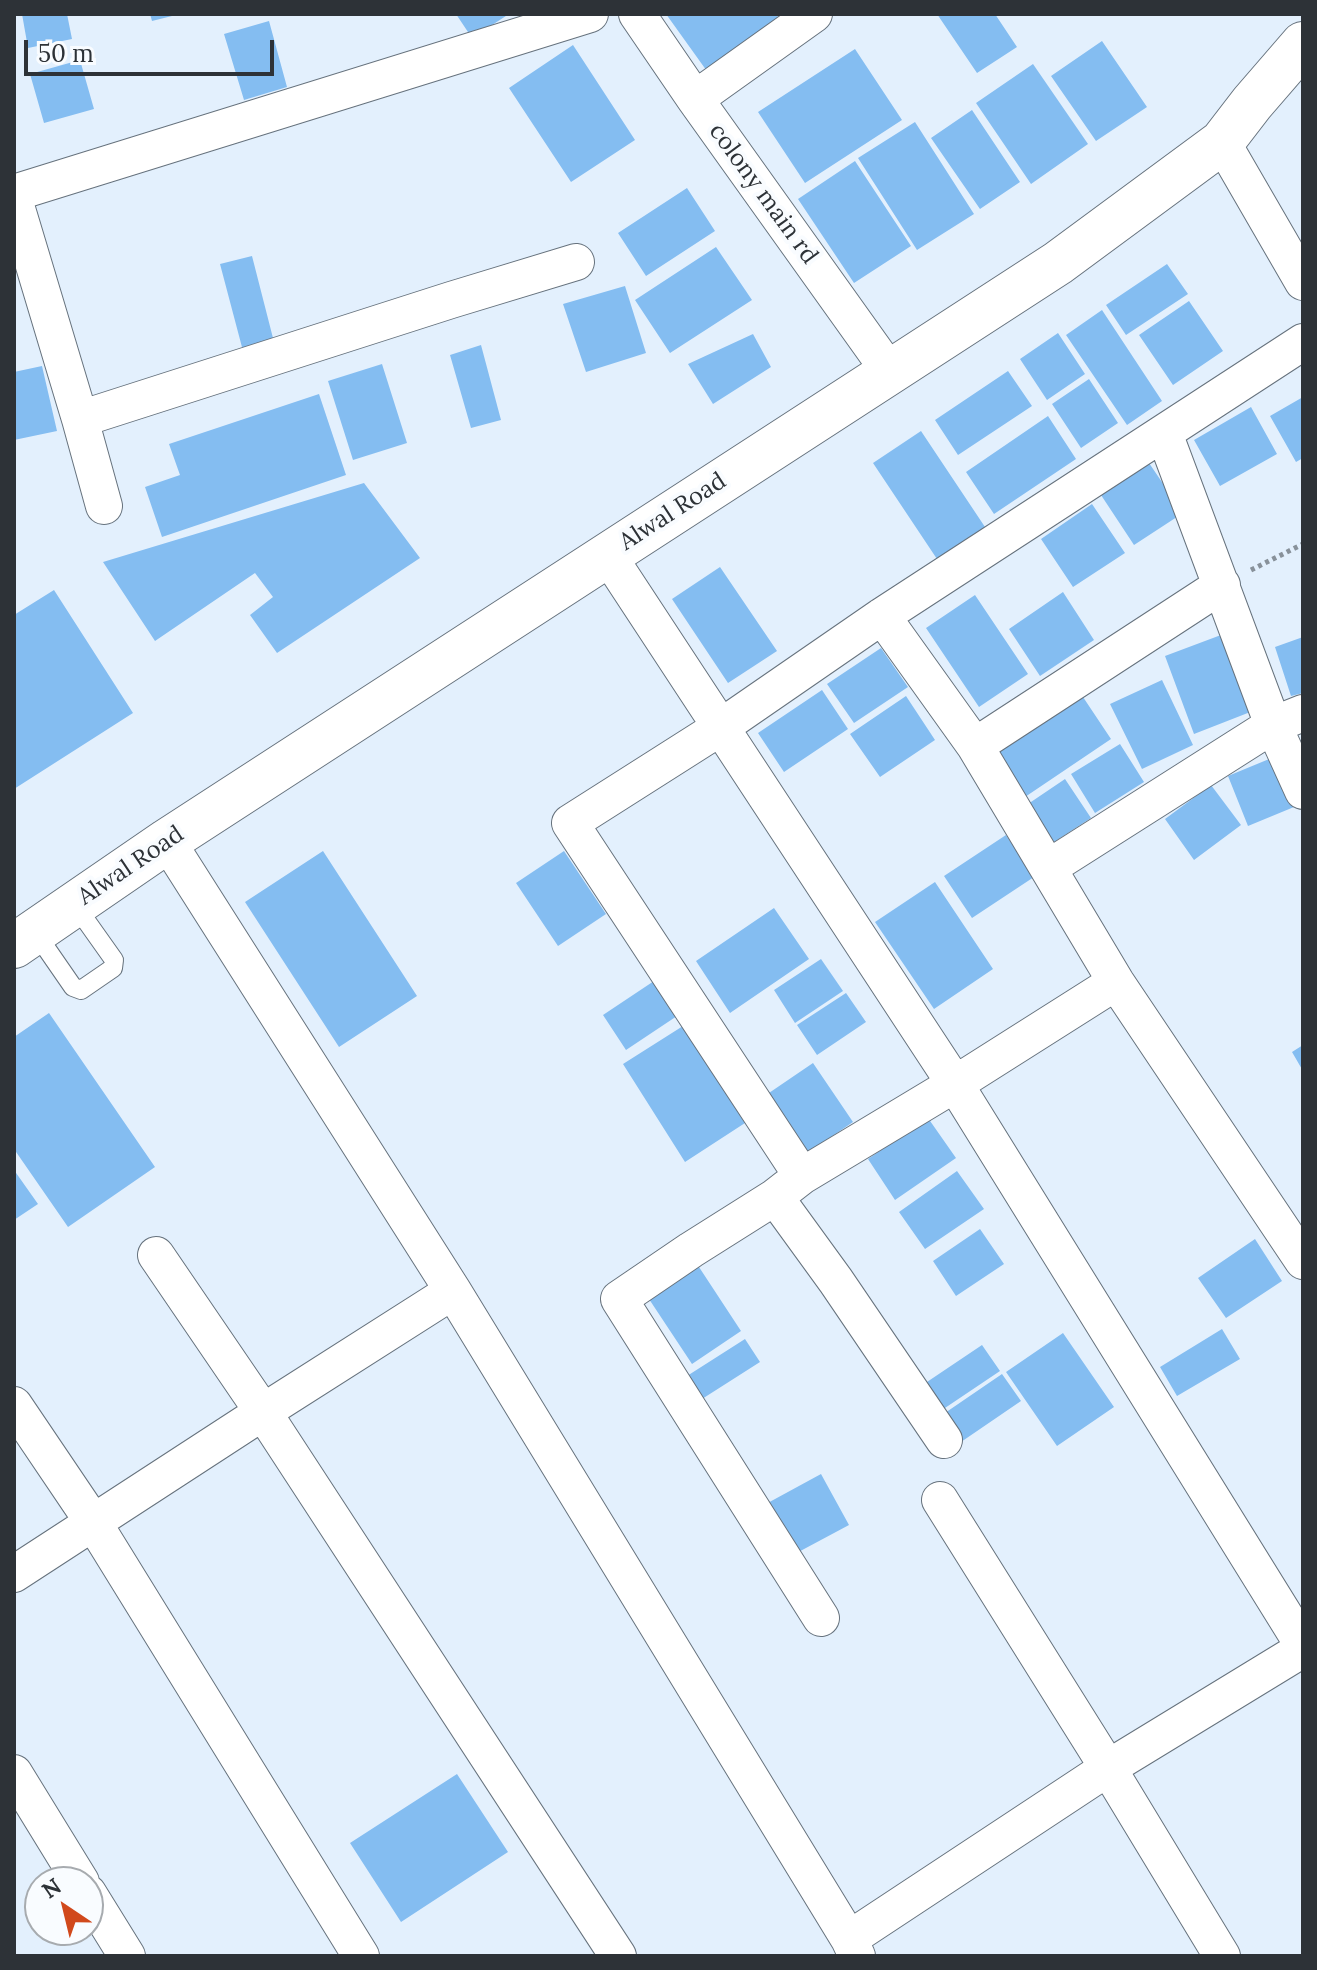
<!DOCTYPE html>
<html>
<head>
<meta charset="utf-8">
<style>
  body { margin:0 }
  #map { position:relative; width:1317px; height:1970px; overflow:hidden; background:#e3f0fd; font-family:Lora,serif }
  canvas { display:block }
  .frame { position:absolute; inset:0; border:16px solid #2d3237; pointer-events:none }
  .north { position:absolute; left:24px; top:1866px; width:80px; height:80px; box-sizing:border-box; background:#f9fcff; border:2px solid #a7abaf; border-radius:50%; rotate:325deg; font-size:22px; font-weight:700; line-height:32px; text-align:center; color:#2d3237 }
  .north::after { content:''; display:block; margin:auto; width:28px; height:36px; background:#d1491c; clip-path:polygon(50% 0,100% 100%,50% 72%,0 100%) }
  .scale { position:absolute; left:24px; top:40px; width:250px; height:36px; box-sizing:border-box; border:4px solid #2d3237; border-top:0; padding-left:10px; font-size:24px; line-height:28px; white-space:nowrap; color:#2d3237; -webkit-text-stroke:6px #f9fcff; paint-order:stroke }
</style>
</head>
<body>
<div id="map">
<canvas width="1317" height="1970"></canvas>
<div class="frame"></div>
<div class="north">N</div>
<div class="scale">50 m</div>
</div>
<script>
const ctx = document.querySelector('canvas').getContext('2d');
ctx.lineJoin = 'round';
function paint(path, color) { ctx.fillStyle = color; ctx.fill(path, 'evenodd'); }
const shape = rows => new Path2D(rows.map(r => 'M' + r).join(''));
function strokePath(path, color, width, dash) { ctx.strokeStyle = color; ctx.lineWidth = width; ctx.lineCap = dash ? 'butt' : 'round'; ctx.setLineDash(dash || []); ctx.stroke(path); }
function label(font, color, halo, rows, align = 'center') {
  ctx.font = font + ' Lora,serif'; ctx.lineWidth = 8; ctx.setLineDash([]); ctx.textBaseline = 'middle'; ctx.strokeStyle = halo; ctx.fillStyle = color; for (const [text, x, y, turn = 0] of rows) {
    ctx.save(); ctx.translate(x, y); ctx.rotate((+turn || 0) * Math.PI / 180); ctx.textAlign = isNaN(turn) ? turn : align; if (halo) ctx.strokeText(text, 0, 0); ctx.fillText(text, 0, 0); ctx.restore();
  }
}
const building = shape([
  [22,14,67,14,72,39,28,48],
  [150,14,176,14,176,15,152,21],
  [456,14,509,14,472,38],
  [666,14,776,14,781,21,709,74],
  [937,14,995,14,1017,47,977,73],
  [269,21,287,87,244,100,224,34],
  [1102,41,1147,107,1096,141,1051,76],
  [573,45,635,140,571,182,509,88],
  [855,49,902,120,805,183,758,112],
  [80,60,94,109,44,123,30,74],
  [1033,64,1088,144,1031,184,976,103],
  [972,110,1020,182,980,209,931,138],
  [915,122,974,214,917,250,858,158],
  [855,161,911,246,854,283,798,199],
  [687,188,715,231,646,276,618,233],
  [716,247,752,300,670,353,635,300],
  [252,256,274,342,243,351,220,264],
  [1167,264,1188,294,1126,335,1106,305],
  [625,286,646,353,586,372,563,304],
  [1189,301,1223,351,1173,385,1139,335],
  [1102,310,1162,401,1127,425,1066,335],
  [1058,333,1085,374,1047,400,1020,359],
  [753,334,771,367,713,404,688,364],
  [481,345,501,420,471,428,450,355],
  [382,364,407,443,353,460,328,381],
  [42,366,57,431,14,440,14,372],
  [1008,371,1032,406,958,455,935,420],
  [1089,379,1118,423,1081,448,1052,404],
  [319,394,346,475,162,537,145,487,180,475,169,444],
  [1303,397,1303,458,1296,462,1270,416],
  [1251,407,1277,454,1220,486,1194,440],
  [1048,416,1076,459,994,514,966,472],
  [921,431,985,527,937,559,873,463],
  [1149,463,1183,513,1134,545,1101,495],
  [364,483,420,558,277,653,250,615,273,597,255,573,155,641,103,562],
  [1092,504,1125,553,1073,587,1041,539],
  [720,567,777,651,728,683,672,599],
  [54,590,133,713,14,789,14,615],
  [1063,592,1094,640,1040,676,1009,629],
  [975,595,1028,674,979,707,926,628],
  [1229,632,1258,709,1194,734,1165,656],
  [1303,637,1303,693,1291,696,1275,647],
  [881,648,908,687,854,723,827,684],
  [1162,680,1193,745,1142,769,1110,704],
  [822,690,848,729,784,772,758,733],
  [1079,691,1111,739,1025,797,992,749],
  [906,696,935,740,880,777,850,734],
  [1120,744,1144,782,1095,813,1071,774],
  [1274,757,1294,807,1248,826,1228,776],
  [1065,779,1091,818,1054,842,1028,804],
  [1211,785,1241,825,1194,860,1165,819],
  [1006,835,1034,877,972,918,944,876],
  [323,851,417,996,339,1047,245,902],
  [564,851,606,914,558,946,516,883],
  [935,882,993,969,934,1009,875,922],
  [774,908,809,959,730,1013,696,961],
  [821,959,843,991,795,1023,774,990],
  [654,981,677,1016,626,1050,603,1015],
  [846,993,866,1022,817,1055,797,1025],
  [49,1013,155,1167,68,1227,14,1149,14,1037],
  [683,1026,745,1123,685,1162,623,1064],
  [1303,1045,1303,1071,1292,1052],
  [813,1063,853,1122,806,1154,766,1095],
  [928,1118,956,1158,895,1200,868,1159],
  [14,1170,38,1204,14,1220],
  [957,1171,984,1209,925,1249,899,1212],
  [980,1229,1004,1264,956,1296,933,1261],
  [1255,1239,1282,1281,1226,1318,1198,1278],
  [697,1264,741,1331,692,1364,647,1296],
  [1222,1329,1240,1359,1177,1396,1160,1367],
  [1063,1333,1114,1407,1057,1446,1006,1372],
  [745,1339,760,1362,702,1399,687,1376],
  [982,1345,1000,1371,939,1412,921,1386],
  [1002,1374,1021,1401,961,1442,942,1415],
  [821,1474,849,1525,791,1556,764,1505],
  [457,1774,508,1852,401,1922,350,1843]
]);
const path = shape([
  [1251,570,1303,544]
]);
const service = shape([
  [35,932,73,987,81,990,113,968,114,960,75,905]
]);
const minor = shape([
  [637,14,695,99,890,372],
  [695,99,814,14],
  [1222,142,1303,282],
  [14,193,590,14],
  [14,199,80,419,104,506],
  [80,419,451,300,576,262],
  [1164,433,1273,725,1303,791],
  [607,554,955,1084,1303,1645],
  [882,616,975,746,1116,982,1303,1261],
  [975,746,1222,585],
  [167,841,453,1291,849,1939,857,1956],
  [1048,868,1273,725,1303,713],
  [802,1176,570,823,721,727,882,616,1303,342],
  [775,1197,836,1281,944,1440],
  [156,1255,263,1412,618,1956],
  [14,1405,93,1522,361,1956],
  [940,1500,1108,1768,1222,1956],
  [14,1574,263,1412,453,1291],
  [821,1618,619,1299,691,1250,775,1197,802,1176,955,1084,1116,982],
  [14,1773,81,1882],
  [88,1893,127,1956],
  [849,1939,1108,1768,1303,1649]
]);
const secondary = shape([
  [14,946,167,841,1058,263,1222,142,1252,103,1303,44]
]);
const streetNames = [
  ["colony main rd",763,194,54],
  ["Alwal Road",673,512,-33],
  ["Alwal Road",131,866,-34]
];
paint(building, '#84bdf1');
strokePath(service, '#66727d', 20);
strokePath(minor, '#66727d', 38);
strokePath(secondary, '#66727d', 46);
strokePath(path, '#88919a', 5, [4, 4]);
strokePath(service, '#fff', 18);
strokePath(minor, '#fff', 36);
strokePath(secondary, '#fff', 44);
label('24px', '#2d3237', '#f9fcff', streetNames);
</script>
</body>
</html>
